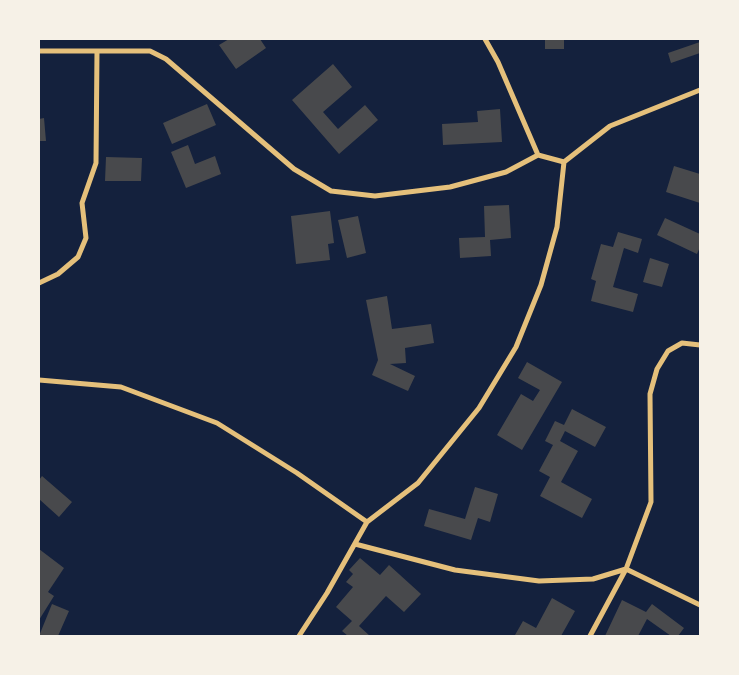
<!DOCTYPE html>
<html>
<head>
<meta charset="utf-8">
<style>
  body { margin:0 }
  #map { position:relative; width:739px; height:675px; overflow:hidden; background:#14213d; font-family:Lora,serif }
  canvas { display:block }
  .frame { position:absolute; inset:0; border:40px solid #f6f1e7; pointer-events:none }
</style>
</head>
<body>
<div id="map">
<canvas width="739" height="675"></canvas>
<div class="frame"></div>
</div>
<script>
const ctx = document.querySelector('canvas').getContext('2d');
ctx.lineJoin = 'round';
function paint(path, color) { ctx.fillStyle = color; ctx.fill(path, 'evenodd'); }
const shape = rows => new Path2D(rows.map(r => 'M' + r).join(''));
function strokePath(path, color, width, dash) { ctx.strokeStyle = color; ctx.lineWidth = width; ctx.lineCap = dash ? 'butt' : 'round'; ctx.setLineDash(dash || []); ctx.stroke(path); }
const building = shape([
  [229,39,260,39,266,48,236,69,219,45],
  [545,39,564,39,564,49,545,49],
  [700,42,700,53,671,63,668,53],
  [333,64,352,87,323,112,338,129,365,105,378,120,339,154,292,100],
  [207,104,216,125,172,144,163,123],
  [500,109,502,142,443,145,442,124,478,122,477,111],
  [44,118,46,141,39,141,39,119],
  [188,145,195,164,215,156,221,174,186,188,171,152],
  [106,157,142,158,141,181,105,181],
  [674,166,700,174,700,203,666,192],
  [509,205,511,238,490,240,491,256,460,258,459,238,485,237,484,206],
  [330,211,334,243,328,244,330,260,296,264,291,216],
  [358,216,366,253,347,258,338,220],
  [665,218,700,234,700,247,697,254,657,235],
  [618,232,642,239,638,253,624,248,613,287,638,294,633,312,591,301,596,281,591,279,601,244,613,247],
  [650,258,669,264,662,287,643,282],
  [387,296,392,329,431,324,434,343,405,348,406,363,390,364,415,376,408,391,372,375,378,360,366,300],
  [527,362,562,382,522,450,497,435,521,394,533,401,540,390,518,378],
  [572,409,606,427,595,447,565,431,560,441,578,451,561,482,592,499,582,518,540,496,550,477,539,471,553,445,545,441,555,421,564,425],
  [42,476,72,502,59,517,39,499,39,480],
  [475,487,498,494,490,522,478,518,471,540,424,526,429,509,465,519],
  [39,549,64,568,48,592,54,596,39,620],
  [360,558,380,575,389,565,421,594,404,612,386,596,359,626,370,636,348,636,342,631,352,621,336,607,353,587,346,582,353,574,349,570],
  [552,598,575,611,561,636,515,635,523,621,536,628],
  [622,600,646,612,652,604,684,628,678,636,671,636,647,619,638,636,605,636],
  [52,604,69,611,58,636,39,636]
]);
const minor = shape([
  [485,39,498,62,538,155],
  [39,51,150,51,166,59,294,169,331,191,375,196,450,187,506,172,538,155,564,162],
  [39,283,58,274,78,257,86,238,82,203,96,163,97,51],
  [39,380,121,387,217,423,297,473,367,522,418,483,479,408,516,347,541,285,557,227,564,162,610,126,700,90],
  [355,544,455,570,539,581,593,579,626,569,700,605],
  [299,636,327,593,367,522],
  [590,636,626,569,651,502,650,394,657,369,668,351,682,343,700,345]
]);
paint(building, '#48494c');
strokePath(minor, '#e5c07b', 5);
</script>
</body>
</html>
